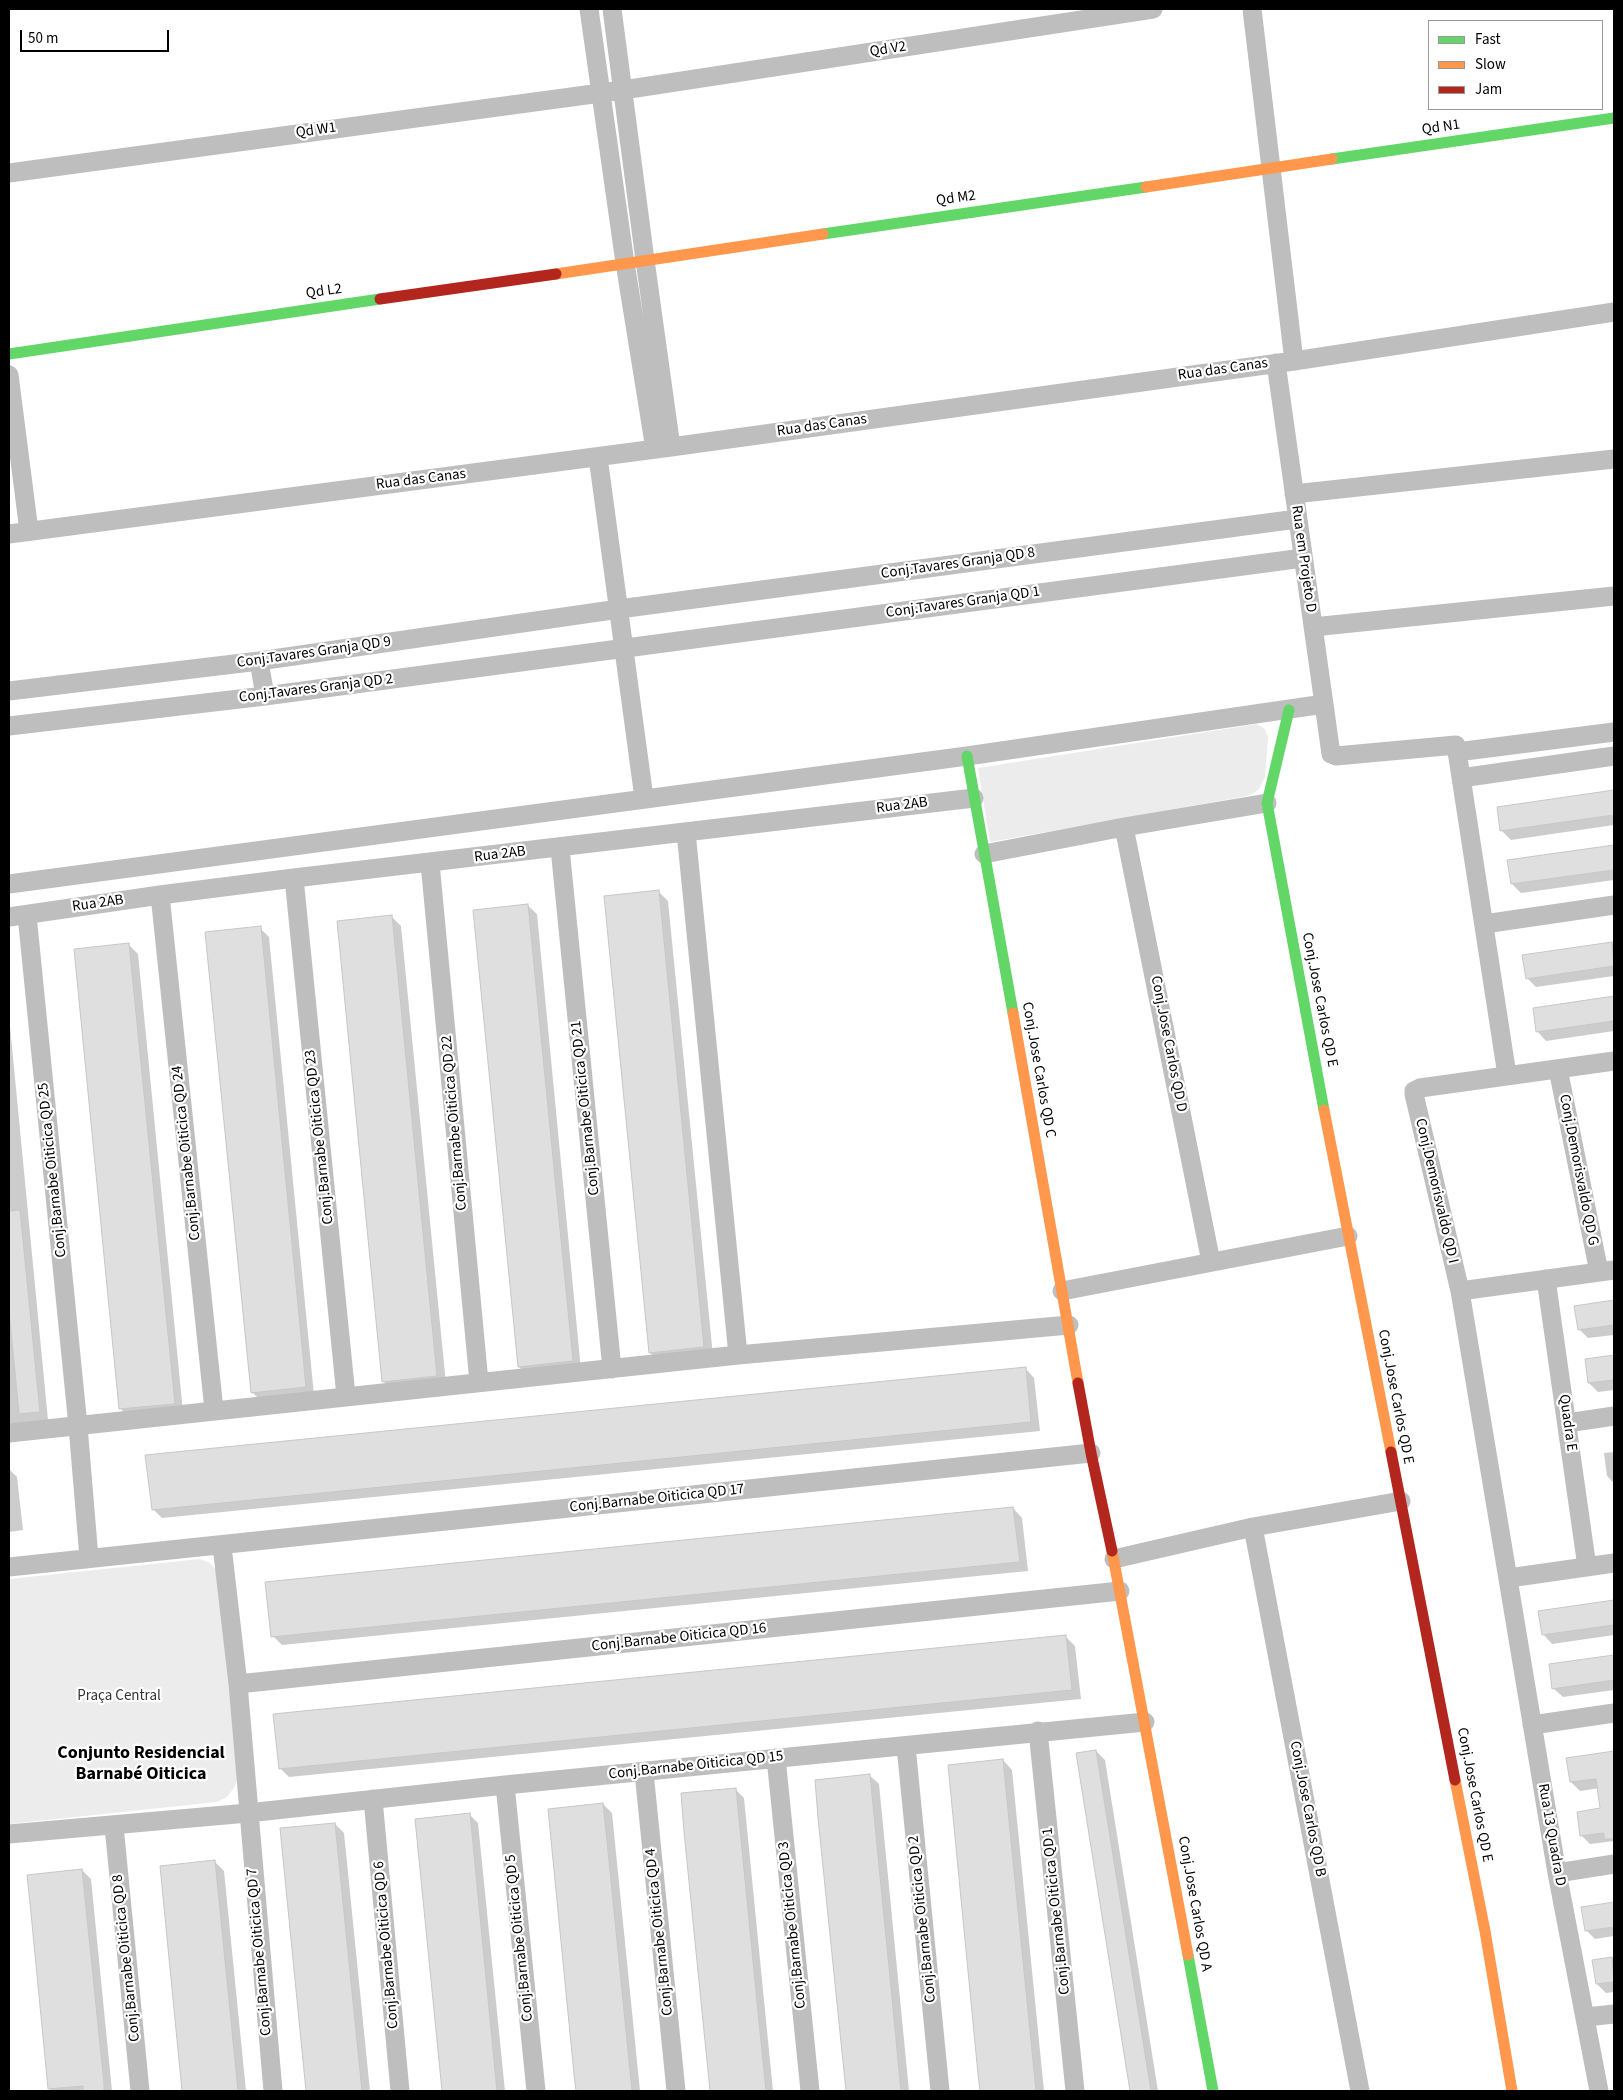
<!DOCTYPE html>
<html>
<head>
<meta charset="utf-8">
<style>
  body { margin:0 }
  #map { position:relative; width:1623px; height:2100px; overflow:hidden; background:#fff; font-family:"Source Sans 3",sans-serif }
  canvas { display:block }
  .frame { position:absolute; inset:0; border:10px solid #000; pointer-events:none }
  .legend { position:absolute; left:1428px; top:20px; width:175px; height:90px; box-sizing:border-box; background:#fff; border:1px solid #999; margin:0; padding:6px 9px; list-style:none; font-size:15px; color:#000 }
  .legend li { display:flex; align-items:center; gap:10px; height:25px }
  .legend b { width:25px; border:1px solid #999 }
  .scale { position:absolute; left:20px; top:30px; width:149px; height:22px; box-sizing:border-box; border:2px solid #000; border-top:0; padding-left:6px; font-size:15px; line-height:18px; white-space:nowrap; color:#000; -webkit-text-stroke:4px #fff; paint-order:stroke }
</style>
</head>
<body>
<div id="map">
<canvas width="1623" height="2100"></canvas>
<div class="frame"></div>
<ul class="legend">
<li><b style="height:6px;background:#63d668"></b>Fast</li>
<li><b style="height:6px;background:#ff974d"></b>Slow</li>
<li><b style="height:6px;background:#b3261e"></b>Jam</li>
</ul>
<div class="scale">50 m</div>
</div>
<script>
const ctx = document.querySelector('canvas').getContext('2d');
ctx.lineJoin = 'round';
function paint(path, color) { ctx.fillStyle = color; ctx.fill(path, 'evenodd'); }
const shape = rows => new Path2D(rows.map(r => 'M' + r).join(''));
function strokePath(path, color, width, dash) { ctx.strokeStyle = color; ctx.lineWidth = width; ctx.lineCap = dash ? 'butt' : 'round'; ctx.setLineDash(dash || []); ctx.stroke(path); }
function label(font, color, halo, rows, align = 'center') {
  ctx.font = font + ' "Source Sans 3",sans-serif'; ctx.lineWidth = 4.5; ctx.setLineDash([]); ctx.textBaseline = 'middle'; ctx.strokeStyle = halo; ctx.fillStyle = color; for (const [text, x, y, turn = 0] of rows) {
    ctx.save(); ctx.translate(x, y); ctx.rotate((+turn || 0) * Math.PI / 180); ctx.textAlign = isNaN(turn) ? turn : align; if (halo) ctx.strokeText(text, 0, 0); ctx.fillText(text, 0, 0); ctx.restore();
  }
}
const green = shape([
  [1257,724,1265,729,1268,737,1265,777,1259,789,1254,793,1247,796,990,842,978,768],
  [200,1559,210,1563,217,1571,238,1778,234,1788,227,1797,217,1802,9,1824,9,1579]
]);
const shadow = shape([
  [1614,791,1614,825,1511,840,1501,830,1498,808],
  [1614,846,1614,880,1521,893,1512,884,1509,861],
  [659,892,668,901,713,1356,660,1362,650,1353],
  [527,905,537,914,581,1370,528,1376,519,1367],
  [392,917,401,926,446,1384,393,1390,383,1381],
  [260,928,269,937,314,1395,261,1401,252,1392],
  [1614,943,1614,976,1536,987,1527,978,1523,956],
  [129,945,138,954,183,1412,130,1418,121,1409,76,950],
  [1614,998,1614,1031,1546,1041,1537,1031,1534,1009],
  [9,1016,48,1420,9,1424],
  [1614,1301,1614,1335,1588,1338,1579,1329,1575,1307],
  [1614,1356,1614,1390,1598,1392,1589,1383,1586,1360],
  [1025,1368,1034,1378,1040,1431,162,1518,153,1509],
  [1614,1452,1614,1483,1607,1476,1604,1453],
  [9,1469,17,1477,23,1530,9,1532],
  [1013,1508,1022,1518,1028,1571,282,1645,273,1636],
  [1614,1602,1614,1635,1552,1644,1543,1634,1540,1612],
  [1066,1637,1075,1646,1081,1699,289,1777,280,1768],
  [1614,1656,1614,1690,1563,1697,1553,1688,1550,1665],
  [1096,1751,1105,1760,1158,2091,1131,2091,1077,1754],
  [1614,1752,1614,1786,1580,1791,1571,1782,1567,1759],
  [1003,1760,1012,1770,1044,2091,982,2091,949,1766],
  [869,1775,879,1784,909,2091,847,2091,816,1781],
  [735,1789,744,1798,773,2091,711,2091,682,1795],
  [603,1804,612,1813,640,2091,578,2091,550,1810],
  [1614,1808,1614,1841,1590,1844,1581,1835,1578,1813],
  [469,1814,478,1823,505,2091,443,2091,416,1820],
  [335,1824,344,1833,370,2091,308,2091,282,1829],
  [215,1862,224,1871,246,2091,184,2091,161,1867],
  [82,1870,91,1879,112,2091,50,2091,28,1876],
  [1614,1903,1614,1936,1595,1939,1586,1930,1583,1908],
  [1614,1958,1614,1992,1606,1993,1597,1984,1593,1961]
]);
const building = shape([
  [1614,790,1614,815,1500,831,1497,807,1614,790],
  [1614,845,1614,870,1511,884,1507,860,1614,845],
  [659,890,704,1347,649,1353,604,896,659,890],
  [528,904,573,1361,518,1367,473,910,528,904],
  [392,915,437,1376,382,1382,337,921,392,915],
  [261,926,306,1387,251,1393,205,932,261,926],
  [1612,942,1614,966,1526,979,1522,955,1612,942],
  [129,943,175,1404,119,1409,74,949,129,943],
  [1614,996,1614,1021,1536,1032,1533,1008,1614,996],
  [20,1210,40,1412,19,1414,9,1311,9,1211,20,1210],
  [1614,1300,1614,1325,1578,1330,1574,1306,1614,1300],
  [1614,1355,1614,1380,1588,1383,1585,1359,1614,1355],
  [1026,1367,1031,1422,152,1510,145,1455,1026,1367],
  [1013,1507,1020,1562,271,1637,265,1582,1013,1507],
  [1614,1600,1614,1625,1542,1635,1538,1611,1614,1600],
  [1066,1635,1072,1690,279,1769,273,1714,1066,1635],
  [1614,1655,1614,1680,1552,1689,1549,1664,1614,1655],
  [1096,1750,1142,2035,1151,2091,1130,2091,1076,1753,1096,1750],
  [1614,1751,1614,1839,1604,1839,1604,1833,1580,1836,1577,1812,1600,1808,1596,1779,1570,1782,1566,1758,1614,1751],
  [1003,1759,1011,1841,1036,2091,980,2091,978,2074,948,1765,1003,1759],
  [870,1774,891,1988,901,2091,846,2091,818,1818,815,1780,870,1774],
  [736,1788,757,2002,766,2091,710,2091,684,1832,681,1793,736,1788],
  [603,1803,607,1841,632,2091,576,2091,574,2074,548,1809,603,1803],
  [470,1813,497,2091,442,2091,415,1819,470,1813],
  [335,1823,362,2091,306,2091,280,1828,335,1823],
  [215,1860,238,2091,182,2091,160,1866,215,1860],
  [82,1869,104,2083,104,2091,83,2091,83,2086,48,2089,31,1913,27,1875,82,1869],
  [1614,1902,1614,1927,1585,1931,1581,1907,1614,1902],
  [1612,1957,1614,1982,1596,1984,1592,1960,1612,1957]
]);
const street = shape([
  [589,9,625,263,655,449],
  [612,9,645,260,671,447],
  [1252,9,1294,361],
  [9,173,623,90,1153,9],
  [1276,363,1331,754,1336,756,1456,745,1507,1075],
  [9,375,29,531],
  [598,457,644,798],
  [1294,494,1614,459],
  [9,534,671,447,1294,361,1614,312],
  [1313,627,1614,596],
  [259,661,265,696],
  [9,691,259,661,619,609,1297,519],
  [9,726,265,696,1303,558],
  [1457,752,1614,732],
  [1461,778,1614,756],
  [1124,827,1211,1262],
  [686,832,738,1355],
  [560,848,612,1369],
  [984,854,1124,827,1267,803],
  [430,863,479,1382],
  [294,878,346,1396],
  [9,884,967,756,1324,704],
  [160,895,214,1410],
  [27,915,78,1426,89,1558],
  [9,917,160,895,294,878,974,798],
  [1484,924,1614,905],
  [1558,1069,1599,1272],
  [1546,1279,1587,1567],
  [1062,1291,1348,1236],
  [1460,1291,1614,1270],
  [1567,1423,1614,1416],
  [9,1433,738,1355,1069,1325],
  [1253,1527,1360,2091],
  [222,1546,238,1684,273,2091],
  [1114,1559,1253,1527,1401,1501],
  [9,1567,1091,1453],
  [1509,1578,1614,1563],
  [238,1684,1120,1591],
  [1532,1725,1614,1713],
  [1038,1731,1075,2091],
  [906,1746,940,2091],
  [776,1758,810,2091],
  [644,1772,676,2091],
  [505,1785,536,2091],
  [373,1799,400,2091],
  [114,1826,140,2091],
  [9,1834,248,1813,505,1785,1145,1722],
  [1557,1873,1614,1864],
  [1586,2017,1614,2014],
  [1599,2091,1557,1873,1460,1291,1414,1094,1414,1091,1420,1088,1614,1061]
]);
const fast = shape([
  [1332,159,1614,118],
  [823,234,1146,187],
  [9,354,380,299],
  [1289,710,1267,803,1324,1110],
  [967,756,1013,1013],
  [1188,1955,1213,2091]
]);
const slow = shape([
  [1146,187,1332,159],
  [556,274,823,234],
  [1013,1013,1078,1383],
  [1324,1110,1391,1452],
  [1112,1551,1188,1955],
  [1455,1780,1485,1931,1512,2091]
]);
const jam = shape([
  [380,299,556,274],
  [1078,1383,1091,1453,1112,1551],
  [1391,1452,1455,1780]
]);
const streetNames = [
  ["Qd V2",888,50,-9],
  ["Qd N1",1441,128,-8],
  ["Qd W1",316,131,-8],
  ["Qd M2",956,199,-8],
  ["Qd L2",324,292,-8],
  ["Rua das Canas",1223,370,-8],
  ["Rua das Canas",822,426,-8],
  ["Rua das Canas",421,480,-7],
  ["Rua em Projeto D",1303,559,82],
  ["Conj.Tavares Granja QD 8",958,564,-8],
  ["Conj.Tavares Granja QD 1",963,603,-8],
  ["Conj.Tavares Granja QD 9",314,653,-8],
  ["Conj.Tavares Granja QD 2",316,689,-7],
  ["Rua 2AB",902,806,-7],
  ["Rua 2AB",500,855,-7],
  ["Rua 2AB",98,904,-8],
  ["Conj.Jose Carlos QD E",1319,1000,79],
  ["Conj.Jose Carlos QD D",1168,1044,79],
  ["Conj.Jose Carlos QD C",1038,1070,80],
  ["Conj.Barnabe Oiticica QD 21",586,1108,-96],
  ["Conj.Barnabe Oiticica QD 22",455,1123,-95],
  ["Conj.Barnabe Oiticica QD 23",320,1137,-96],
  ["Conj.Barnabe Oiticica QD 24",187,1153,-96],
  ["Conj.Barnabe Oiticica QD 25",53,1170,-96],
  ["Conj.Demorisvaldo QD G",1578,1170,79],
  ["Conj.Demorisvaldo QD I",1436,1191,77],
  ["Conj.Jose Carlos QD E",1395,1397,79],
  ["Quadra E",1567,1423,82],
  ["Conj.Barnabe Oiticica QD 17",657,1499,-6],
  ["Conj.Barnabe Oiticica QD 16",679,1638,-6],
  ["Conj.Barnabe Oiticica QD 15",696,1766,-6],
  ["Conj.Jose Carlos QD E",1474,1795,79],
  ["Conj.Jose Carlos QD B",1307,1809,79],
  ["Rua 13 Quadra D",1551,1835,80],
  ["Conj.Jose Carlos QD A",1194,1904,80],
  ["Conj.Barnabe Oiticica QD 1",1057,1911,-96],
  ["Conj.Barnabe Oiticica QD 2",923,1919,-96],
  ["Conj.Barnabe Oiticica QD 3",793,1925,-96],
  ["Conj.Barnabe Oiticica QD 4",660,1932,-96],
  ["Conj.Barnabe Oiticica QD 5",520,1938,-96],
  ["Conj.Barnabe Oiticica QD 6",387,1945,-95],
  ["Conj.Barnabe Oiticica QD 7",260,1952,-95],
  ["Conj.Barnabe Oiticica QD 8",127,1958,-96]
];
const parkNames = [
  ["Praça Central",119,1697]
];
const quarterNames = [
  ["Conjunto Residencial",141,1754],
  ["Barnabé Oiticica",141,1775]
];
paint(green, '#ececec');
paint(shadow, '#0003');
paint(building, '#dfdfdf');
strokePath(building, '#c7c7c7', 1);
strokePath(street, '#bebebe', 19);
strokePath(fast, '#63d668', 11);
strokePath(slow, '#ff974d', 11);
strokePath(jam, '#b3261e', 11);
label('15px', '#000', '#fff', streetNames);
label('15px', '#333', '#fff', parkNames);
label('bold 18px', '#000', '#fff', quarterNames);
</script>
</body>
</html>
